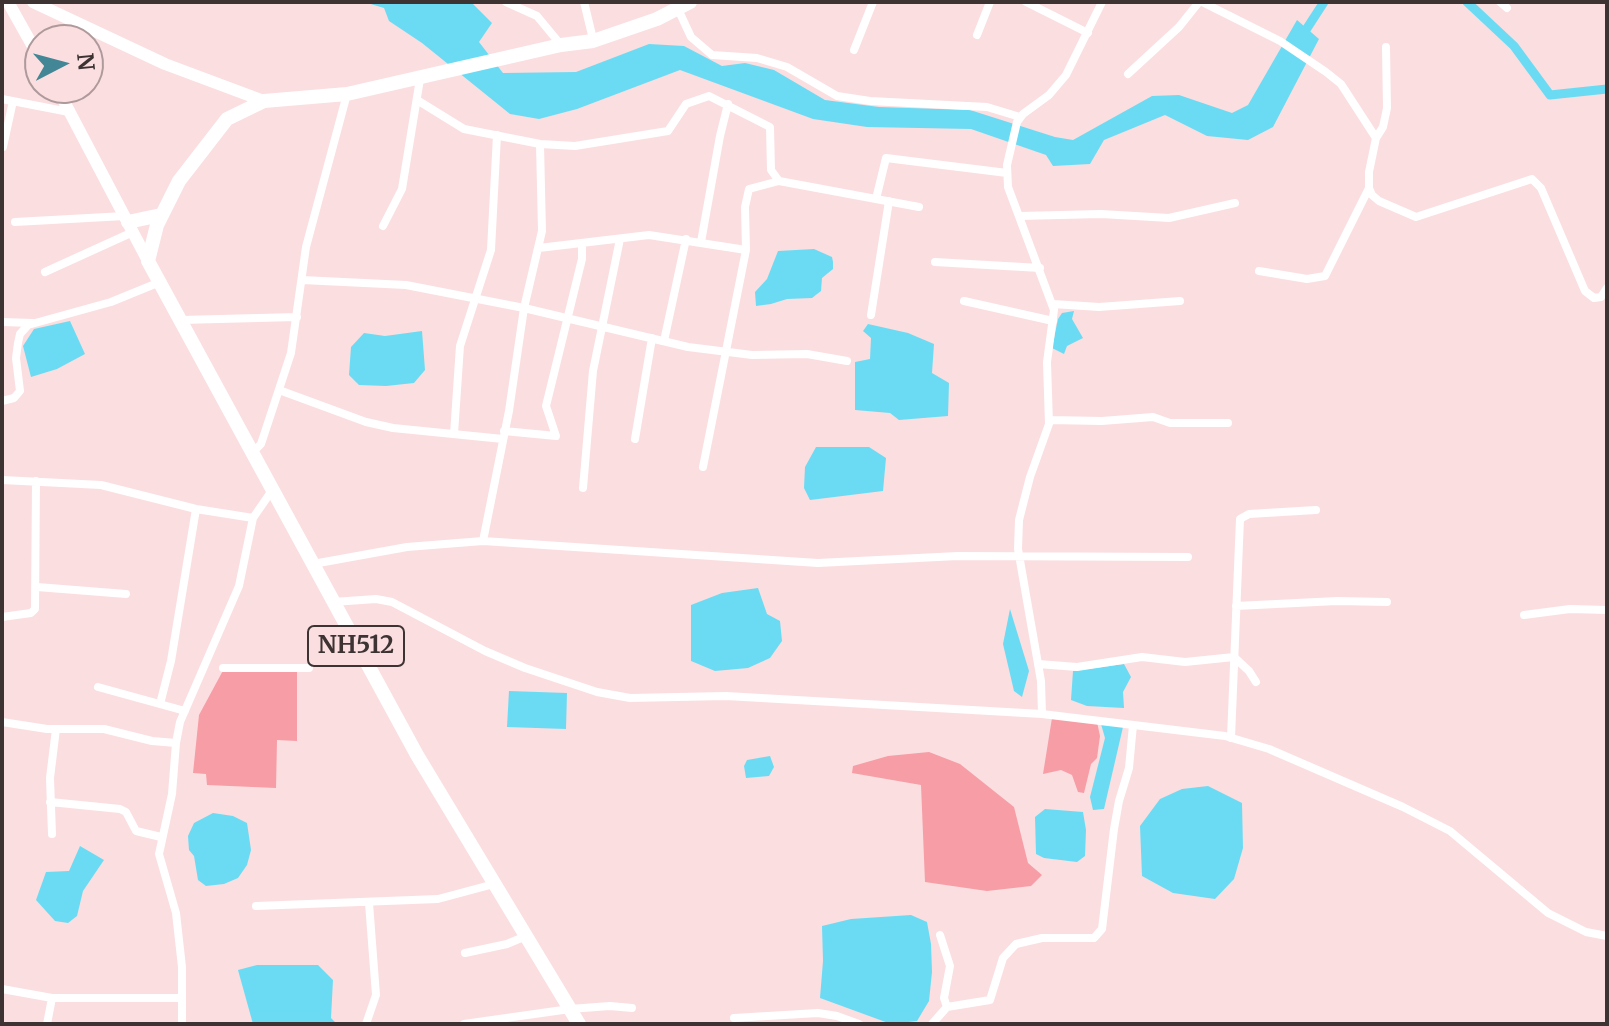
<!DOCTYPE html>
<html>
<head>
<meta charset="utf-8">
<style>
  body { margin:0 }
  #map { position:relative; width:1609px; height:1026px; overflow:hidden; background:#fbdee0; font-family:Merriweather,serif }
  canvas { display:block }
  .frame { position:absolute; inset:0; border:4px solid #3e3333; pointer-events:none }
  .north { position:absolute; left:24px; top:24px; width:80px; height:80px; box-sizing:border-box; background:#fbdee0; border:2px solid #af9a9b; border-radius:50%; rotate:84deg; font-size:22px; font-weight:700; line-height:32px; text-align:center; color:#3e3333 }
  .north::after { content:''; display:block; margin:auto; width:28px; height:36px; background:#438796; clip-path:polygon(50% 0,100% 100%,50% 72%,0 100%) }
</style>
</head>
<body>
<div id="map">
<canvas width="1609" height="1026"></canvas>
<div class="frame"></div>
<div class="north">N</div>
</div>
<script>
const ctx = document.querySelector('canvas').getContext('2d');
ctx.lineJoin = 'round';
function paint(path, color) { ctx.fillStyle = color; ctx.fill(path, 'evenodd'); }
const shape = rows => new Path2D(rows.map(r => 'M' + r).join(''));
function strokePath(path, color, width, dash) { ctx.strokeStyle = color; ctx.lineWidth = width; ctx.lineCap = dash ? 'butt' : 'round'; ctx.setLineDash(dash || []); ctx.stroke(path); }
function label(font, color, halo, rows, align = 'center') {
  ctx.font = font + ' Merriweather,serif'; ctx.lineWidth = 8; ctx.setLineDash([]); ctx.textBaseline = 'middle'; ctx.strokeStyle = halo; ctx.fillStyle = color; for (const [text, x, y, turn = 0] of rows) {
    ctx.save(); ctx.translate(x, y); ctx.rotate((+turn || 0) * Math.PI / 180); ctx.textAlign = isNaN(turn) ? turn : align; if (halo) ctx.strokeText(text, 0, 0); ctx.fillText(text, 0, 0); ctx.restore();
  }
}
const green = shape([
  [226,665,297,670,297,741,277,740,276,788,207,785,206,774,193,773,199,715],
  [1052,718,1097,722,1100,736,1097,758,1091,764,1084,793,1078,792,1072,775,1061,770,1043,774],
  [929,752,960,764,1014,807,1028,863,1042,875,1031,886,987,891,925,882,921,785,852,773,853,766,888,756]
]);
const water = shape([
  [364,2,471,2,492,23,479,42,503,73,576,72,649,44,684,46,722,66,745,63,774,70,825,100,879,107,970,110,1055,137,1073,140,1152,96,1179,95,1232,113,1248,105,1297,20,1319,39,1273,127,1248,140,1207,136,1165,115,1104,140,1090,164,1053,166,1046,155,971,129,867,127,813,119,680,70,577,109,539,119,510,114,422,43,389,21,384,8],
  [814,249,832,257,833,262,833,269,822,278,821,291,812,298,787,299,771,304,756,306,755,292,767,279,778,251],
  [1074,311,1072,319,1083,338,1067,346,1064,354,1052,348,1058,319,1062,313],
  [70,321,85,354,57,369,31,377,23,346,34,329],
  [868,324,908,333,934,344,932,373,949,383,948,416,899,420,890,413,855,410,855,362,870,359,871,338,863,331],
  [422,331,425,370,414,383,386,386,359,385,349,375,351,347,364,333,385,336],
  [816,447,869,447,886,458,883,491,810,500,804,488,805,467],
  [758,588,767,614,780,621,782,641,770,658,748,668,715,671,691,661,691,605,722,593],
  [1010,609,1029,671,1022,697,1014,691,1003,644],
  [1124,664,1131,677,1123,692,1124,708,1087,706,1071,700,1073,671],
  [509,691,567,693,566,729,507,727],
  [1101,724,1123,727,1104,809,1093,810,1090,797,1105,738],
  [770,756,774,767,769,776,746,778,744,766,747,760],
  [1208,786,1242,803,1243,848,1234,879,1215,899,1173,893,1142,876,1140,826,1160,799,1182,789],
  [1045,809,1083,812,1086,830,1085,856,1077,862,1044,858,1036,854,1035,817],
  [213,813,233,816,247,823,251,850,247,865,238,878,224,884,206,886,198,880,194,856,189,850,188,836,194,823],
  [80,846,104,860,83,891,77,916,68,923,55,921,36,900,46,872,69,871],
  [911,915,927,922,931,944,932,972,929,1001,917,1021,891,1024,820,998,823,961,822,926,851,919],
  [257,965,318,965,333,980,331,1018,337,1024,253,1024,238,970]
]);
const canal = shape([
  [1467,2,1514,46,1550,95,1607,89],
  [1302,36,1324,2]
]);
const minor = shape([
  [506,2,537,16,561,45],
  [584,2,592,35],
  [1026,2,1088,33],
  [1202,2,1280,41,1326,72,1341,84,1376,138],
  [1500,2,1507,8],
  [678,9,691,37,712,55,757,58,787,67,837,96,870,101,987,107,1020,117],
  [977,35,990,2],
  [1386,47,1387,108,1383,127,1376,138,1369,172,1369,188,1372,195,1379,201,1416,217,1532,179,1541,188,1585,291,1594,298,1601,297,1607,288],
  [854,50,873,2],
  [1128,74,1179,27,1199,2],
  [2,99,69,112],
  [417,100,464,129,540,144,575,146,668,131,686,104,709,96,770,127,771,170,779,181,919,207],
  [3,147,13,101],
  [876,199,886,158,1007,173],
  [1020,216,1101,214,1169,218,1235,203],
  [15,222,125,216],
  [383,226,402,189,420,79],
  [701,242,720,136,728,104],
  [539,248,649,235,746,250],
  [935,262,1040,268],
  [1259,271,1307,279,1325,276,1369,188],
  [45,272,133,232],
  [302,280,406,285,524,308,688,347,752,355,807,354,847,361],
  [964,301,1053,321],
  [1053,304,1099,307,1180,301],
  [871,315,889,201],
  [181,320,297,317],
  [2,322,33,323],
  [664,341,686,239],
  [279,390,366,422,393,428,503,439],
  [2,401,14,398,20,391,16,358,18,343,20,334,28,325,111,302,160,282],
  [1049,420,1102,421,1153,417,1170,423,1228,423],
  [504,431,556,436,546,406,582,259,582,243],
  [454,434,460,346,491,250,497,135],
  [635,439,652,338],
  [254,451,261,444,291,353,306,247,347,94],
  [703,467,746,250,745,207,749,189,779,181],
  [2,480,101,485,196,509,253,518],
  [583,488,593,371,620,239],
  [483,541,509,411,524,308,542,231,540,144],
  [313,564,407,547,483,541,818,563,958,556,1188,557],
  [37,587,126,594],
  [333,602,376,599,392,602,485,651,525,668,597,692,630,698,726,696,1042,714,1225,736,1269,749,1403,807,1450,831,1548,913,1586,932,1607,936],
  [1236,606,1337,601,1387,602],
  [1524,615,1570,609,1607,610],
  [2,617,31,613,35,609,36,481],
  [1038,664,1077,667,1142,657,1185,662,1234,657,1249,671,1256,682],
  [223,668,309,668],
  [98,687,185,711],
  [160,704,171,661,196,509],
  [1042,714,1041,681,1018,549,1019,520,1030,477,1049,424,1047,362,1054,310,1008,187,1007,165,1017,122,1023,114,1049,95,1066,75,1102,2],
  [2,722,47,729,104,729,152,741,176,743],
  [1231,738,1240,519,1249,514,1316,510],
  [50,802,120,809,126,812,136,831,161,837],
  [52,834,50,778,56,729],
  [256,906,438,899,494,884],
  [940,935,950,966,944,998,947,1007],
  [465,953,507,944,526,936],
  [2,989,52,998,181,998],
  [734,1018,818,1013,837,1016,859,1024],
  [47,1024,52,998],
  [182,1024,182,967,176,913,159,854,172,794,176,743,180,722,239,586,253,518,273,489],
  [366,1024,376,995,369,903],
  [464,1024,570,1009,610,1006,632,1008],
  [932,1024,947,1007,990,1000,1003,958,1016,944,1042,938,1094,938,1102,929,1114,829,1119,801,1129,768,1133,725]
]);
const primary = shape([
  [8,2,40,59],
  [33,2,165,64,264,101],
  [57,88,148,261]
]);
const trunk = shape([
  [128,222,161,215],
  [579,1024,417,755,148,261,157,225,179,181,227,119,264,101,347,94,561,45,593,41,657,19,690,2]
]);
const shields = [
  [356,646,96]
];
const shieldNames = [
  ["NH512",356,646]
];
paint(green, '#f69da6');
paint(water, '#6bdbf3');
strokePath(canal, '#6bdbf3', 9);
strokePath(minor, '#fff', 8);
strokePath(primary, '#fff', 12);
strokePath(trunk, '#fff', 14);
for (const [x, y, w] of shields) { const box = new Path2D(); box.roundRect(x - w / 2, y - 20, w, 40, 6); ctx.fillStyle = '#fbdee0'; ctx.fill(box); strokePath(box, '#3e3333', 2); }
label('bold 24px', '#3e3333', null, shieldNames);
</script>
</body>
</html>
